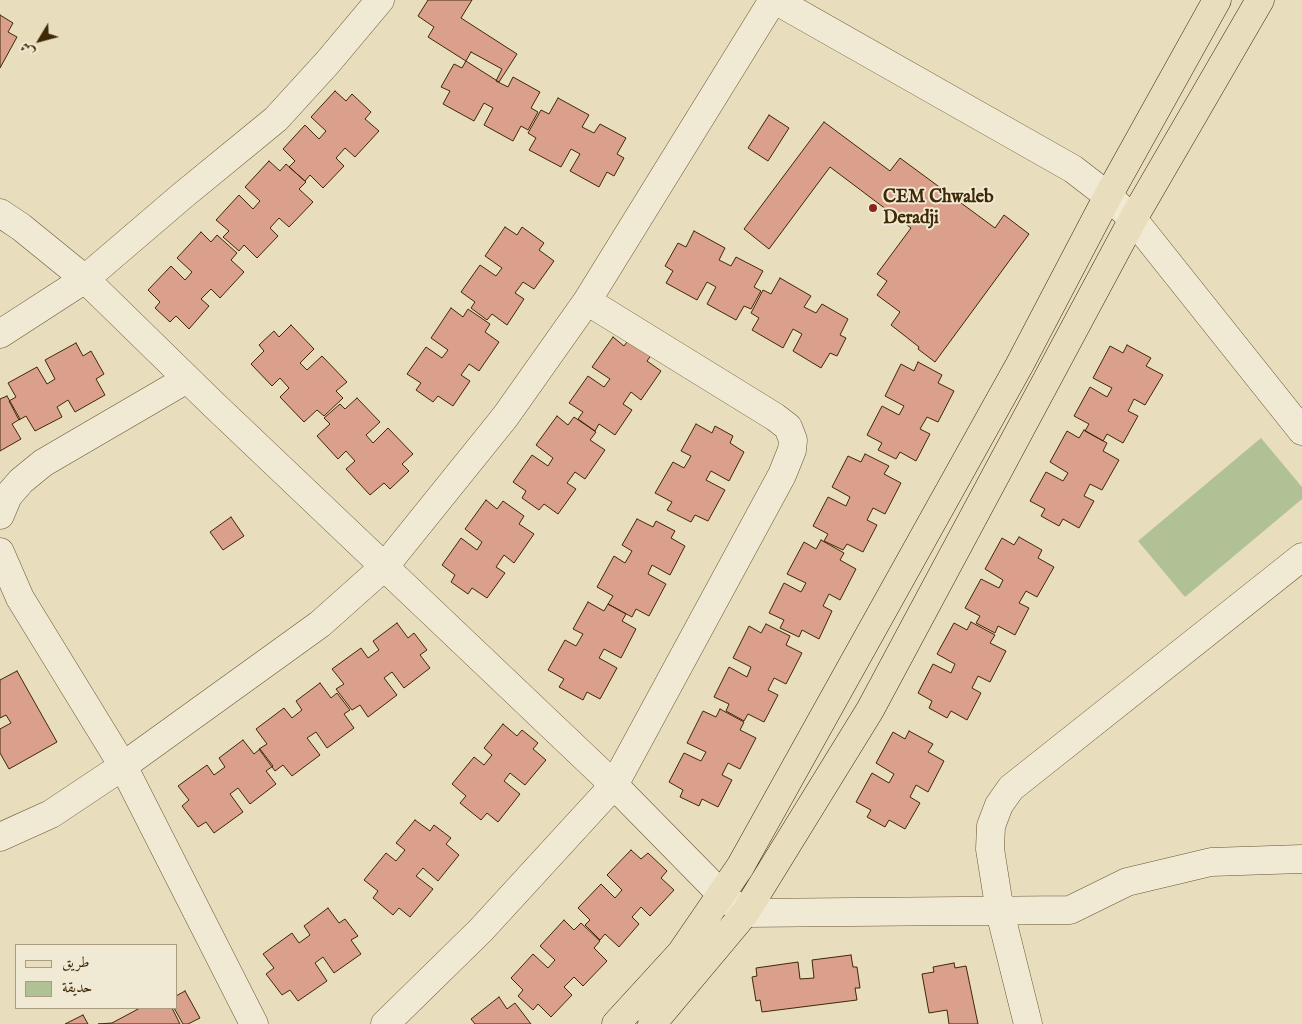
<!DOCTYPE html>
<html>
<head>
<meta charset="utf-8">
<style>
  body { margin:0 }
  #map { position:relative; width:1302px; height:1024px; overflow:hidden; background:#e8ddbc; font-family:"IM FELL English",Amiri,serif }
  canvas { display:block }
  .legend { position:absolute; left:15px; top:944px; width:162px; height:65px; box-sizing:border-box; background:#f0e9d3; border:1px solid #a99c81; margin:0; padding:6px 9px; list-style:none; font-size:15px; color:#3e2805 }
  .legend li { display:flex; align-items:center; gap:10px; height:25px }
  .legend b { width:25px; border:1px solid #a99c81 }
  .north { position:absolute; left:15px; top:15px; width:50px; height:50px; -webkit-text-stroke:4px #f0e9d3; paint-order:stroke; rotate:233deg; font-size:14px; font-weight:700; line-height:20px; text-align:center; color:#3e2805 }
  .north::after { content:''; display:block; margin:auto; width:18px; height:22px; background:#3e2805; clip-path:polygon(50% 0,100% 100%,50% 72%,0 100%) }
</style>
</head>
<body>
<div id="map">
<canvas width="1302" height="1024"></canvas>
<ul class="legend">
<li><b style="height:6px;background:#e8ddbc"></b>طريق</li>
<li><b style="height:14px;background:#b0c295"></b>حديقة</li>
</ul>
<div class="north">ش</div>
</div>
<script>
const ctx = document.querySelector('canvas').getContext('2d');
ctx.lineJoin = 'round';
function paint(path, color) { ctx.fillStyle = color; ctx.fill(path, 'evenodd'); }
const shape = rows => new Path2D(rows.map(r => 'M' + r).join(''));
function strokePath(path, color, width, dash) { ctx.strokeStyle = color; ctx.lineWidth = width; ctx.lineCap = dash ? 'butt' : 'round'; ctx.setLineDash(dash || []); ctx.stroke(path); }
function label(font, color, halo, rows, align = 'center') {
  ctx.font = font + ' "IM FELL English",serif'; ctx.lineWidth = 4; ctx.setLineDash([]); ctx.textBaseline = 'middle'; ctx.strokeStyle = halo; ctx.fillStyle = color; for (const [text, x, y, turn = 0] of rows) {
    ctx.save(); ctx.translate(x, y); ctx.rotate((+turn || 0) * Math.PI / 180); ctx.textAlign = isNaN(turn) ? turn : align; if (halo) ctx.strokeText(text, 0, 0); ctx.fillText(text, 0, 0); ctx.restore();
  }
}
const green = shape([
  [1261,438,1302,487,1302,499,1185,597,1138,541]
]);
const building = shape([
  [428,0,472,0,461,18,517,54,499,82,428,37,434,27,418,16,428,0],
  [0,15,13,23,8,32,17,37,0,68,0,15],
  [471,52,502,69,496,81,508,87,513,77,540,92,531,108,538,112,528,130,521,126,513,141,484,125,493,108,484,103,474,121,443,104,450,91,441,87,454,64,462,68,471,52],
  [335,91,346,101,352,94,371,112,365,119,379,131,355,157,345,148,336,158,344,166,323,188,310,175,305,181,289,167,295,161,283,149,305,125,319,139,326,131,311,117,335,91],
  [558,98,589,115,582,127,594,133,600,124,626,138,617,154,624,158,614,176,607,172,599,187,570,171,580,154,571,149,561,167,529,150,536,138,528,133,541,110,549,114,558,98],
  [769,115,789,128,768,161,748,148,769,115],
  [824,122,890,171,900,158,995,228,1004,215,1029,234,935,362,918,349,919,347,891,325,900,312,877,295,887,281,877,274,911,228,830,167,769,249,744,229,824,122],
  [269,161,280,171,286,164,306,182,299,189,313,202,289,227,279,218,270,228,278,236,257,258,244,245,239,251,223,237,229,231,216,220,239,195,253,209,260,201,245,187,269,161],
  [505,227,517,235,522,227,544,243,539,250,554,261,534,289,523,282,515,293,524,299,507,325,492,314,487,320,471,308,475,302,461,292,480,265,496,276,502,268,485,256,505,227],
  [694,231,725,248,719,260,731,266,736,257,763,271,754,287,761,291,751,309,744,306,736,320,707,304,716,287,707,282,697,300,666,283,673,271,665,266,678,243,686,247,694,231],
  [201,232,211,242,217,235,237,253,231,260,244,272,220,298,211,289,201,299,209,306,189,329,176,316,170,322,155,308,160,302,148,290,171,266,185,280,192,272,177,258,201,232],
  [780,278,811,296,804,307,816,313,822,304,848,319,840,335,846,338,837,356,830,353,821,368,793,351,802,334,793,329,783,348,752,330,759,318,751,313,763,290,771,294,780,278],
  [451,308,463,317,468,309,490,324,485,332,499,342,479,371,469,364,461,375,470,381,453,406,438,396,433,402,416,390,421,383,407,374,426,347,442,358,448,350,431,338,451,308],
  [291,325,314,349,300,363,307,370,322,356,347,382,336,391,343,398,324,416,317,410,304,422,280,397,289,388,280,378,272,386,251,364,264,351,259,345,274,331,279,337,291,325],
  [613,337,624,346,630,338,652,354,647,361,661,371,641,400,631,392,623,404,632,410,615,435,599,424,595,431,578,419,583,412,569,403,588,376,604,387,610,379,592,367,613,337],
  [76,343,83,356,91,351,104,374,96,379,105,395,75,412,68,400,57,407,62,417,35,431,26,416,19,420,9,401,16,397,8,383,37,367,47,384,55,379,45,360,76,343],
  [1127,345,1151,358,1146,366,1163,375,1145,405,1134,399,1128,411,1138,416,1123,443,1107,434,1103,441,1085,431,1089,424,1074,416,1090,387,1107,397,1112,388,1093,378,1110,346,1123,353,1127,345],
  [918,362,942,375,938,383,954,391,938,422,927,417,920,429,930,434,916,461,900,452,896,459,878,450,882,443,867,435,882,406,899,415,904,406,885,396,901,364,914,371,918,362],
  [7,396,20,419,12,424,21,439,0,451,0,399,7,396],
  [357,398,380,422,366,435,373,443,388,428,413,454,402,464,409,471,390,489,384,483,370,495,346,469,355,461,346,451,338,459,317,436,330,424,324,418,340,404,345,409,357,398],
  [557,416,568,425,574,417,596,432,590,440,605,450,585,479,575,472,567,483,576,489,558,514,544,504,539,510,522,498,526,491,513,482,532,455,548,466,553,458,536,445,557,416],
  [696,424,712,433,715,426,733,436,730,443,744,452,729,481,711,471,706,480,725,490,708,521,695,515,691,522,667,510,672,502,655,493,673,462,684,468,691,456,681,451,696,424],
  [1084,430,1107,443,1103,451,1119,460,1102,490,1090,484,1084,496,1094,501,1079,528,1063,519,1059,526,1041,516,1045,509,1030,501,1046,472,1063,481,1068,473,1050,462,1067,431,1079,438,1084,430],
  [865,454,889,466,884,474,901,483,885,514,873,508,867,520,877,525,863,552,847,544,843,550,824,541,828,534,813,526,828,497,846,506,850,497,832,487,848,456,861,462,865,454],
  [486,500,497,509,503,501,524,516,519,524,534,534,514,563,504,555,496,567,505,573,487,598,472,588,468,594,451,582,455,575,442,565,461,538,477,550,482,542,465,529,486,500],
  [231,517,244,536,223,550,210,532,231,517],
  [637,519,653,527,656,521,675,531,671,538,685,546,670,575,652,565,648,574,666,584,649,616,636,609,632,617,608,604,613,596,597,587,614,556,625,563,632,551,622,545,637,519],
  [1019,537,1042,550,1038,558,1054,567,1037,597,1026,591,1019,603,1029,608,1015,635,998,626,995,633,976,623,980,616,965,608,981,579,999,588,1003,580,985,569,1002,538,1014,545,1019,537],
  [821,540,844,553,840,560,856,569,840,600,829,594,823,606,832,611,819,639,802,630,799,637,780,628,784,620,769,613,784,583,801,592,806,583,787,574,804,542,816,549,821,540],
  [588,602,604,611,608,604,626,614,622,621,636,629,621,658,604,649,599,658,617,668,600,699,587,692,583,700,559,687,564,679,548,670,565,640,576,646,583,634,573,629,588,602],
  [971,622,995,635,990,643,1006,651,990,682,978,676,972,688,981,693,967,720,951,711,947,718,929,708,932,701,918,693,933,664,951,673,955,664,937,654,954,623,967,630,971,622],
  [397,623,408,638,414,633,427,650,420,655,430,668,404,688,392,672,384,678,397,695,368,717,360,705,352,710,336,689,344,684,332,669,361,648,368,658,379,650,373,641,397,623],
  [766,624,790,636,786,645,802,653,786,684,774,678,768,690,778,695,764,722,748,714,744,721,726,711,729,704,714,697,729,667,747,677,751,667,733,658,749,626,761,633,766,624],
  [17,671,57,742,9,769,0,753,0,729,11,723,6,715,0,718,0,680,17,671],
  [320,683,331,698,337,693,350,710,344,714,354,728,327,748,316,732,307,738,320,755,292,776,283,765,275,771,259,749,267,744,256,729,284,708,292,718,302,710,296,701,320,683],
  [720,709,744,722,740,730,756,738,740,769,728,763,722,775,732,780,718,807,702,799,699,806,680,797,683,790,669,782,684,753,701,761,706,752,687,743,703,711,716,717,720,709],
  [503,724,517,736,522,730,538,743,533,749,546,760,525,785,510,773,504,781,520,794,498,822,487,813,481,820,460,803,466,796,452,784,474,757,484,765,492,755,484,748,503,724],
  [909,731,933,744,928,752,944,761,928,792,916,785,910,797,920,803,905,829,889,820,885,827,867,817,871,810,856,802,872,773,889,783,894,774,876,763,893,732,905,739,909,731],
  [243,740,254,754,260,749,273,766,266,771,276,784,250,804,238,788,230,794,243,812,214,833,206,822,198,827,182,806,189,800,178,786,207,765,214,775,225,767,219,758,243,740],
  [415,820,430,831,434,825,451,838,446,844,459,855,438,881,423,868,416,876,433,889,410,917,399,908,393,915,373,898,378,891,364,880,386,853,396,861,405,850,396,843,415,820],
  [631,850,641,859,648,853,667,871,661,878,674,890,650,916,641,907,632,917,639,924,619,947,605,934,600,940,585,925,590,920,578,908,601,884,615,898,622,890,607,875,631,850],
  [328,908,339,923,345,919,358,936,351,940,361,954,334,973,323,957,315,963,327,981,298,1001,290,990,282,995,266,974,274,968,263,954,292,933,299,943,310,935,304,926,328,908],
  [564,920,574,930,581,923,600,941,594,948,607,961,583,986,574,977,564,987,572,995,551,1017,538,1004,533,1010,518,996,523,990,511,978,533,954,548,968,555,960,540,946,564,920],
  [851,955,853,967,857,967,860,988,855,988,857,1000,762,1012,760,1000,756,1001,752,977,757,976,756,968,798,962,800,979,814,978,812,960,851,955],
  [954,963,955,968,966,966,978,1024,949,1024,947,1010,929,1013,922,974,934,972,933,967,954,963],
  [185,991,200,1018,188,1024,183,1024,174,1008,176,1008,176,996,185,991],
  [499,997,507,1009,515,1003,531,1024,475,1024,471,1019,499,997],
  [140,1008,172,1008,180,1024,98,1024,112,1023,140,1008],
  [83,1015,88,1024,65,1024,83,1015]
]);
const minor = shape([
  [775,0,1073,169,1108,196,1133,219,1302,431],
  [0,213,21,227,85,279,212,403,614,785,722,895,745,913,1070,910,1127,882,1211,862,1302,859],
  [0,334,85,279,182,196,276,119,328,62,380,0],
  [0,515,8,496,21,481,43,463,187,379],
  [0,552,20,598,123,766,254,1024],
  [0,837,51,814,123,766,320,624,385,566,505,417,587,301,773,0],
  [385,1024,481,930,614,785,782,475,792,450,793,440,788,427,775,417,587,301],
  [1028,1024,1000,912,990,849,991,826,999,805,1011,788,1302,557]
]);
const major = shape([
  [616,1024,681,953,740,867,1020,364,1108,196,1217,0],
  [652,1024,745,913,870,710,1133,219,1260,0]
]);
const markers = [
  [873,208,5,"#8f2418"]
];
const poiNames = [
  ["CEM Chwaleb",883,198],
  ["Deradji",883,219]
];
paint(green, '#b0c295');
paint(building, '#dba08b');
strokePath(building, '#3e2805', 1);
strokePath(minor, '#685533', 29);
strokePath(major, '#3e2805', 29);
strokePath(minor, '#f0e9d3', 28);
strokePath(major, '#e8ddbc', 28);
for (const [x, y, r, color] of markers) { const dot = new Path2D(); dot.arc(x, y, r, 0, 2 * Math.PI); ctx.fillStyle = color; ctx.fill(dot); strokePath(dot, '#f0e9d3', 2); }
label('bold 18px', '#3e2805', '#f0e9d3', poiNames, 'left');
</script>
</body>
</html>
